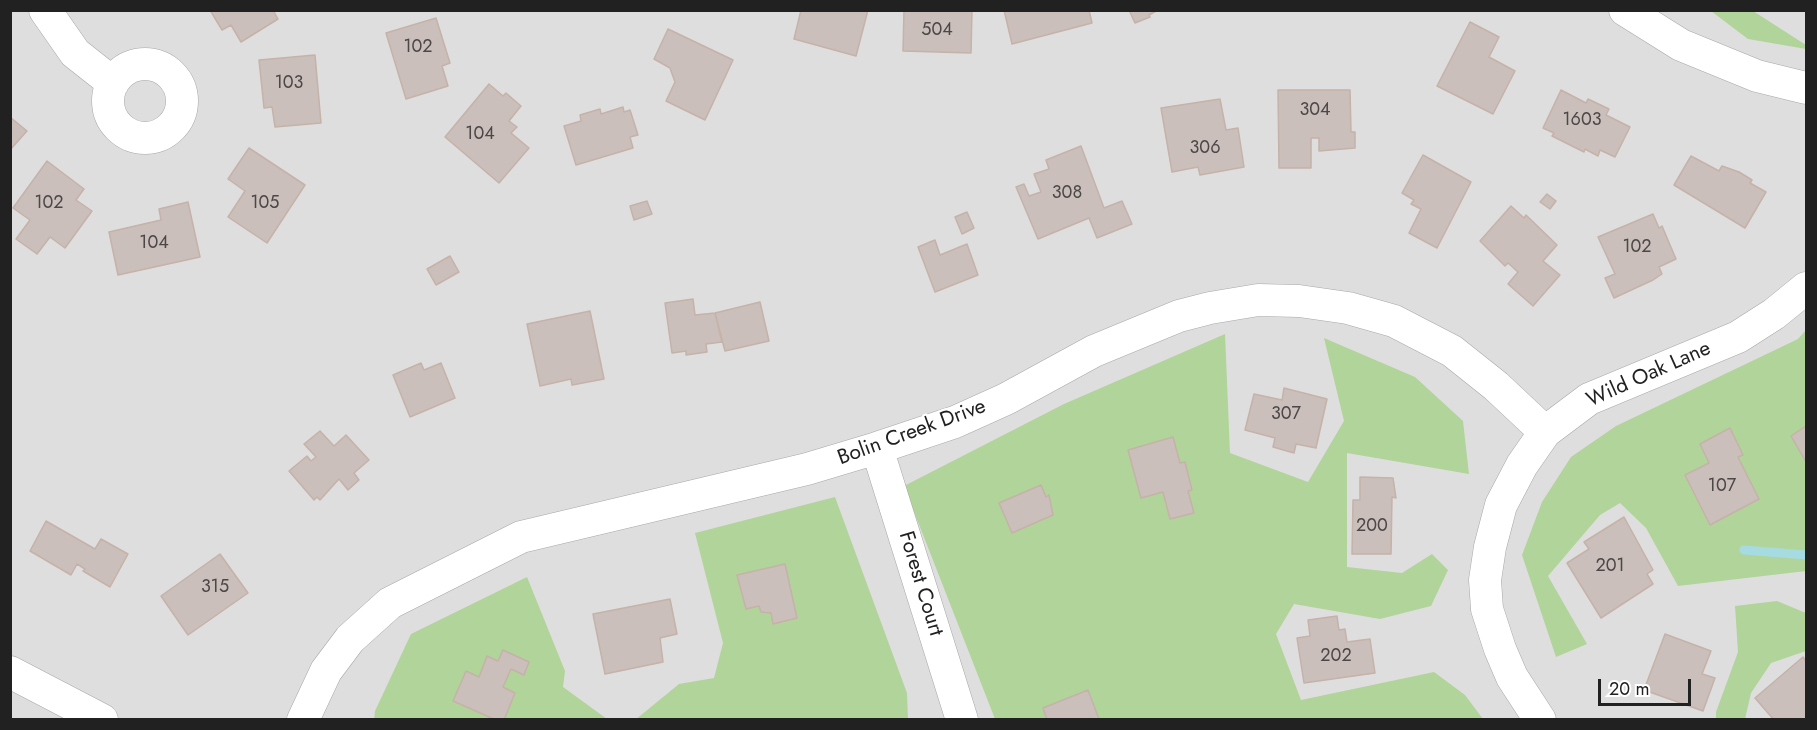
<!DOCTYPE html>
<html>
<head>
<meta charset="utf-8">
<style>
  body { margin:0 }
  #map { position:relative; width:1817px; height:730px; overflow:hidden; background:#f2ede8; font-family:Jost,sans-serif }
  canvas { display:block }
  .frame { position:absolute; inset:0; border:12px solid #212121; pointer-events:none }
  .scale { position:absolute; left:1598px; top:679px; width:93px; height:27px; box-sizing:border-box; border:3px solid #212121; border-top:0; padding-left:8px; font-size:18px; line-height:21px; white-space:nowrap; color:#212121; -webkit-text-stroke:4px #fff; paint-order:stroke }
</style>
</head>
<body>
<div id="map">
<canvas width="1817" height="730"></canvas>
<div class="frame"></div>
<div class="scale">20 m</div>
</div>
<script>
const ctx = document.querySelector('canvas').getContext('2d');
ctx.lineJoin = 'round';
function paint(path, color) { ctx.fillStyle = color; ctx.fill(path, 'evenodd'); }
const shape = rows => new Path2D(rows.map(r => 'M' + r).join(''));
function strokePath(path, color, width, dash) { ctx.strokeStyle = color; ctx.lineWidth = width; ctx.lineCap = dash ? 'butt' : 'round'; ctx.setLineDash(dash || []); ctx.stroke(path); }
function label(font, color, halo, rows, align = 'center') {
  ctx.font = font + ' Jost,sans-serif'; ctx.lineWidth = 4.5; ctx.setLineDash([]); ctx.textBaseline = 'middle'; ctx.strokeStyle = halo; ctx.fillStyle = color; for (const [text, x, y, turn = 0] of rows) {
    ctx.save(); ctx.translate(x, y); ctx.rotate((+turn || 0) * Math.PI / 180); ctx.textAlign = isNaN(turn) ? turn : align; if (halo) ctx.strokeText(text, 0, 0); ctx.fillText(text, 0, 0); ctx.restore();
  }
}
const residential = shape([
  [10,11,1806,11,1806,719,11,719]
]);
const forest = shape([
  [1711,11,1753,11,1806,45,1806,49,1748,39],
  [1806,330,1806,571,1678,586,1646,528,1620,503,1600,515,1548,576,1587,644,1556,657,1522,555,1542,502,1571,457,1616,426,1798,339],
  [1225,334,1230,453,1308,482,1344,421,1324,338,1415,377,1463,421,1469,474,1347,453,1347,567,1402,573,1432,554,1448,570,1431,606,1380,619,1294,604,1276,634,1301,700,1434,672,1465,695,1483,719,995,719,904,486,1064,404],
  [835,497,907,693,908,719,635,720,679,684,714,678,723,643,695,533],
  [527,577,565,671,563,687,607,719,374,720,375,711,411,634],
  [1777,601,1806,613,1806,651,1771,663,1751,693,1745,719,1716,719,1716,712,1738,652,1735,606]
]);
const stream = shape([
  [1744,550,1806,555]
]);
const building = shape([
  [210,10,273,10,278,19,241,42,231,25,222,30,210,10],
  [801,10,868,10,856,56,794,39,801,10],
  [904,10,972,10,971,53,903,51,904,10],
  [1004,10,1089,10,1092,23,1012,44,1004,10],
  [1129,10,1158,10,1149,15,1150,17,1135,23,1129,10],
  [436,18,450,63,442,66,448,86,406,99,386,33,436,18],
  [1470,22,1499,37,1489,57,1515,71,1493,114,1437,86,1470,22],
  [668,29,733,60,705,120,666,101,675,82,670,68,654,59,668,29],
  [315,55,321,123,275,127,272,107,264,108,259,60,315,55],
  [489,84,503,96,506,93,521,106,509,121,517,127,511,133,529,148,499,183,445,137,489,84],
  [1278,90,1350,90,1351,132,1355,132,1355,148,1319,151,1319,138,1311,138,1311,168,1279,168,1278,90],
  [1561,90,1586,103,1588,99,1609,109,1606,115,1630,127,1615,157,1600,150,1598,156,1585,149,1584,152,1552,136,1554,133,1543,128,1561,90],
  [1220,99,1226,130,1238,128,1244,167,1200,175,1198,167,1172,172,1161,108,1220,99],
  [623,107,624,112,630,110,638,135,630,137,633,148,576,165,564,126,581,121,580,115,600,109,601,114,623,107],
  [10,117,27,131,10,150,10,117],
  [1081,146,1104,208,1122,201,1132,224,1097,238,1089,218,1038,239,1016,187,1024,184,1029,196,1041,192,1034,174,1049,169,1046,160,1081,146],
  [249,148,305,185,267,243,228,217,245,191,228,179,249,148],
  [1423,155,1471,182,1437,248,1409,233,1421,209,1411,204,1414,200,1402,193,1423,155],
  [1691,156,1719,171,1722,166,1739,172,1752,180,1750,183,1766,192,1745,228,1674,185,1691,156],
  [47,161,84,189,76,200,92,211,65,248,50,237,37,254,16,239,30,220,13,208,47,161],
  [1547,194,1556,201,1550,209,1540,202,1547,194],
  [647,201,652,214,634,220,630,206,647,201],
  [188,202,200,257,118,275,109,232,161,220,159,209,188,202],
  [1511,206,1524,218,1526,215,1557,245,1543,261,1560,275,1533,306,1508,284,1518,272,1508,263,1505,266,1480,241,1511,206],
  [967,212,974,228,962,234,955,217,967,212],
  [1653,214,1659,228,1662,226,1676,259,1659,267,1662,274,1653,280,1614,298,1605,278,1615,274,1598,237,1653,214],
  [935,240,940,255,967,244,978,275,935,292,918,247,935,240],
  [450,256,459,272,436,285,427,269,450,256],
  [693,299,695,315,715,313,722,342,706,344,707,352,686,355,686,351,672,353,665,303,693,299],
  [760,302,769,341,725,351,715,313,760,302],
  [590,311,604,379,572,385,571,379,540,386,527,324,590,311],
  [421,363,424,370,441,363,455,398,410,417,393,375,421,363],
  [1284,388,1327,399,1316,448,1296,444,1294,453,1273,447,1275,438,1245,430,1254,394,1282,400,1284,388],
  [1806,426,1806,462,1791,436,1806,426],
  [1730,428,1743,455,1738,457,1759,499,1710,525,1685,475,1709,463,1700,444,1730,428],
  [320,431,334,446,346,435,369,460,354,473,359,480,348,490,339,479,320,500,317,497,314,500,289,471,307,456,311,461,316,457,304,444,320,431],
  [1173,437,1180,463,1185,462,1192,490,1188,491,1194,513,1170,519,1163,492,1141,498,1128,450,1173,437],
  [1360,477,1393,478,1396,498,1392,497,1391,554,1352,554,1353,500,1360,500,1360,477],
  [1041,485,1046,497,1049,495,1053,515,1012,533,999,503,1041,485],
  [1624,517,1653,570,1647,574,1653,584,1601,618,1567,563,1589,549,1584,542,1624,517],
  [46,521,95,549,101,539,128,554,110,587,83,571,85,569,77,564,71,575,30,551,46,521],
  [220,554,248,593,188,635,161,596,220,554],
  [785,564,797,618,773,624,771,613,761,612,759,606,746,609,737,575,785,564],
  [670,599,677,634,660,638,663,662,605,674,593,614,670,599],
  [1337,616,1339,630,1345,629,1347,642,1370,639,1375,673,1304,683,1297,638,1310,636,1308,620,1337,616],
  [1665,634,1711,651,1702,674,1715,678,1703,711,1644,690,1665,634],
  [503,650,529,662,524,675,511,669,503,687,515,693,504,720,496,720,453,701,466,671,479,677,487,656,498,661,503,650],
  [1803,657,1806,661,1806,720,1774,720,1755,698,1803,657],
  [1088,690,1099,719,1047,720,1043,708,1088,690]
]);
const street = shape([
  [45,10,75,53,113,83],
  [1625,10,1681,45,1757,76,1806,88],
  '108 101a37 37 0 1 1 74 0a37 37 0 1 1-74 0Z',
  [877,448,962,720],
  [10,672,102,720],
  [303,720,326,671,350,639,390,603,521,537,807,469,877,448,955,422,1006,399,1094,351,1179,316,1210,308,1258,300,1299,301,1348,308,1394,321,1452,351,1496,386,1545,432],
  [1540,720,1512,677,1500,649,1487,609,1485,580,1490,547,1501,505,1522,465,1545,432,1589,399,1738,337,1774,314,1806,288]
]);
const numberNames = [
  ["504",937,31],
  ["102",418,48],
  ["103",289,84],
  ["304",1315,111],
  ["1603",1582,121],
  ["104",480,135],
  ["306",1205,149],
  ["308",1067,194],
  ["102",49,204],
  ["105",265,204],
  ["104",154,244],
  ["102",1637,248],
  ["307",1286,415],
  ["107",1722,487],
  ["200",1372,527],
  ["201",1610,567],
  ["315",215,588],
  ["202",1336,657]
];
const streetNames = [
  ["Wild Oak Lane",1649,375,-24],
  ["Bolin Creek Drive",912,433,-20],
  ["Forest Court",920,584,73]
];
paint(residential, '#dfdede');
paint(forest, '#b1d49a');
strokePath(stream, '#a6dbe2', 9);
paint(building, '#cabfba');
strokePath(building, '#c5b2a9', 1.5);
strokePath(street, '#a8a8a8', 33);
strokePath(street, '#fff', 32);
label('18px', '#4b4847', null, numberNames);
label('21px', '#212121', '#fff', streetNames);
</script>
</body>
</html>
